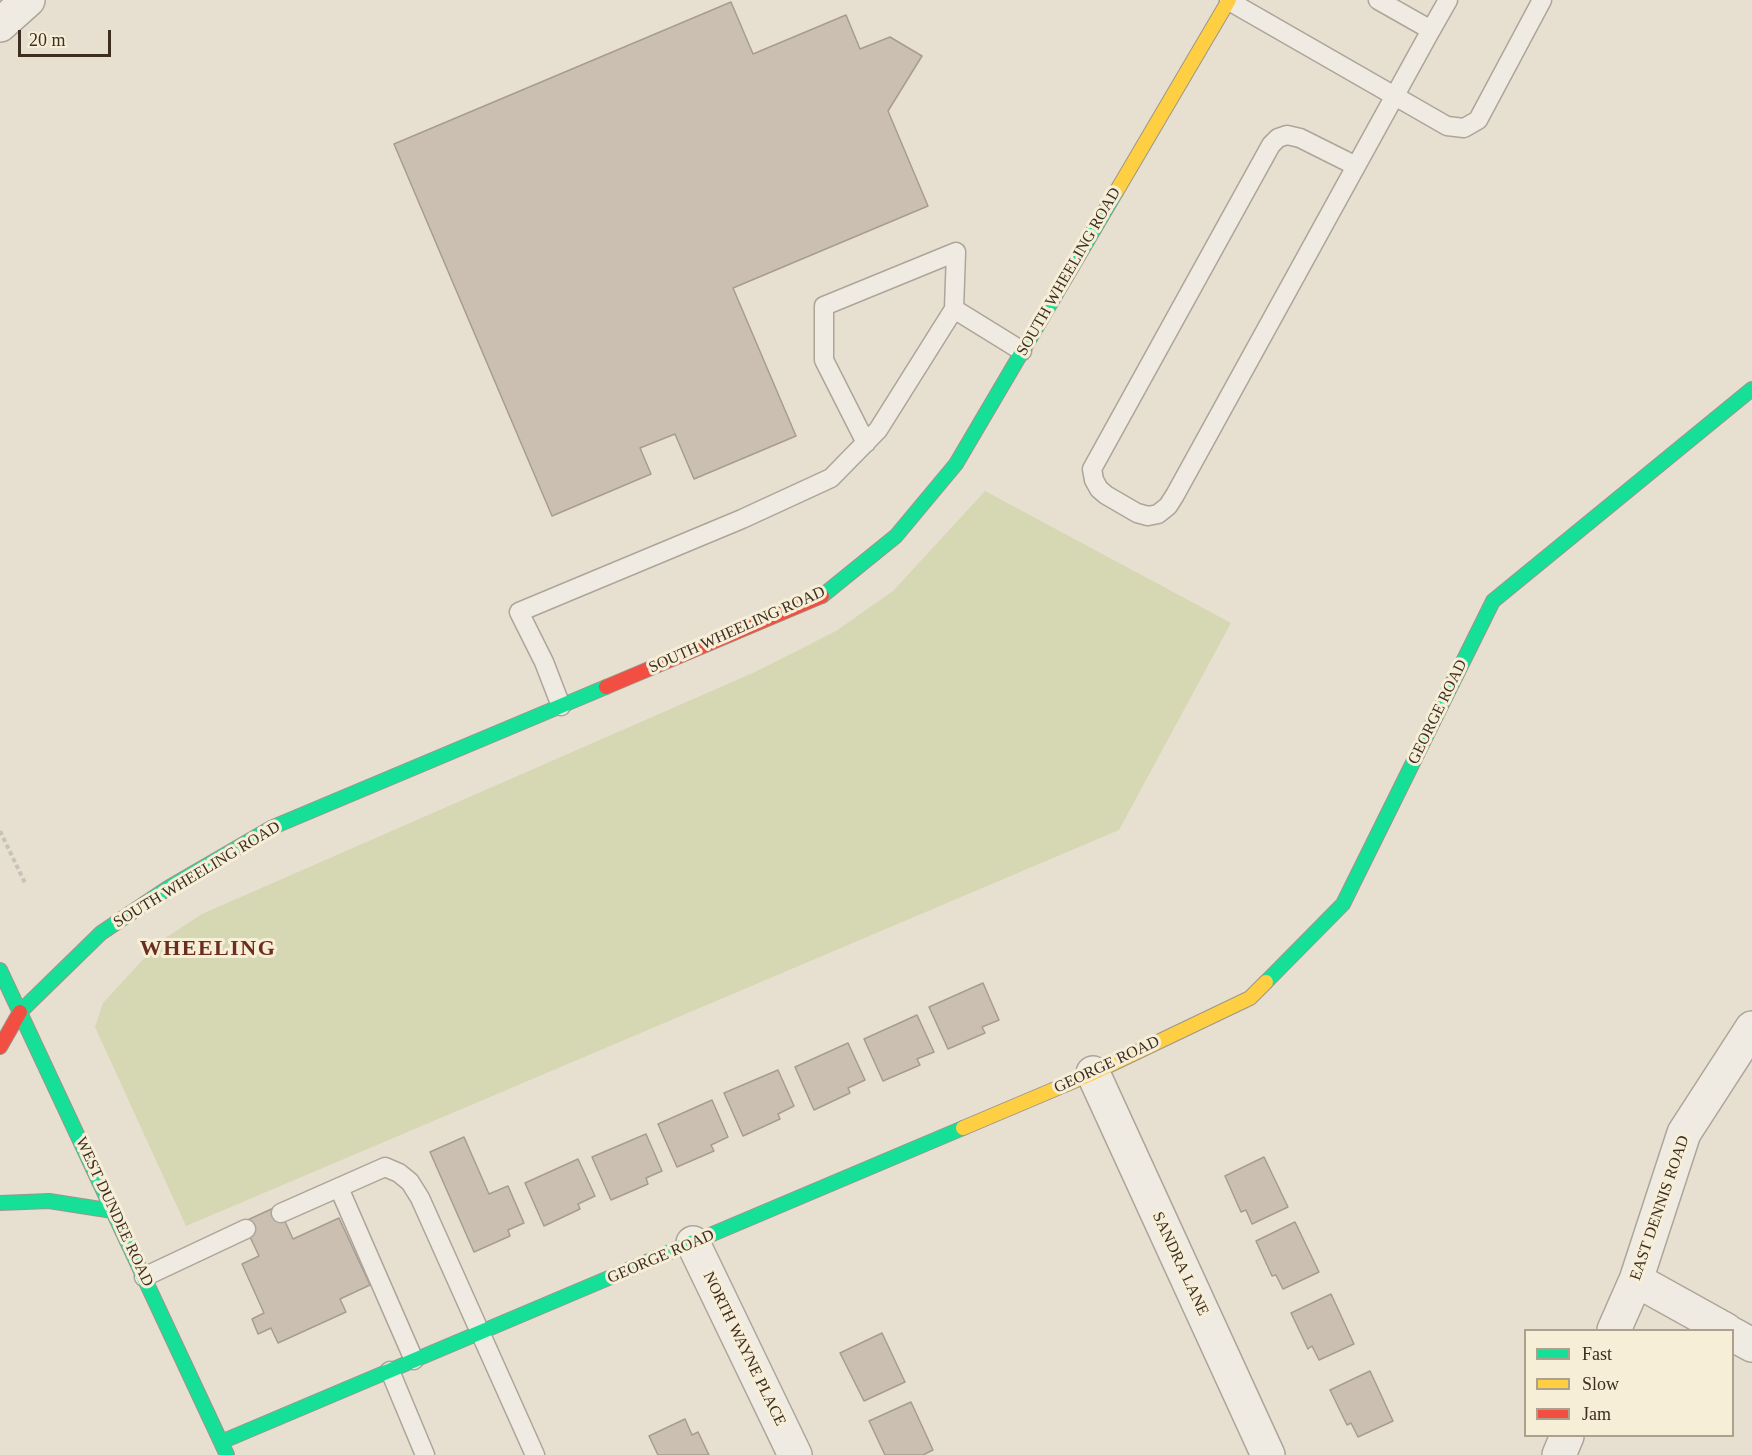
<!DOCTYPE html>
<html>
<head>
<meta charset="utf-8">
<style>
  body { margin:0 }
  #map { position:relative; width:1752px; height:1455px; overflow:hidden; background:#e7e0d1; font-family:"Times New Roman",serif }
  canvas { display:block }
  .legend { position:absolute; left:1524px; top:1329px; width:210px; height:108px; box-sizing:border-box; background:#f7eed8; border:2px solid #ada18e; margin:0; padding:8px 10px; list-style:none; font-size:18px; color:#3d2e20 }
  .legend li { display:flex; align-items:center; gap:12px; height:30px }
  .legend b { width:30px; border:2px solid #ada18e }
  .scale { position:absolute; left:18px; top:30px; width:93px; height:27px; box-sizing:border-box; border:3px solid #3d2e20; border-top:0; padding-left:8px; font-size:18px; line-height:21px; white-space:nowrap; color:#3d2e20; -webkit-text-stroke:4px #f7eed8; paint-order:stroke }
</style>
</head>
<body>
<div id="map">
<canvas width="1752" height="1455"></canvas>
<ul class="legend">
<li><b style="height:8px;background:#16e098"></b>Fast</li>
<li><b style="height:8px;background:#ffcf43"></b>Slow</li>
<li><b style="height:8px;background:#f24e42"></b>Jam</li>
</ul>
<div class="scale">20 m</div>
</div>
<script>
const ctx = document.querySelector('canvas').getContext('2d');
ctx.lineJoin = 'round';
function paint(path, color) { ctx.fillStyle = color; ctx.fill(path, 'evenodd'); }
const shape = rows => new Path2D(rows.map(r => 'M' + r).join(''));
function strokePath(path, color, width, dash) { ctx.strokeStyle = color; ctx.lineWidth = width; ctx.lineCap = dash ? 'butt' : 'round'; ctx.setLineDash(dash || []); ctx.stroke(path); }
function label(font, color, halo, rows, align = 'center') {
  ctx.font = font + ' "Times New Roman",serif'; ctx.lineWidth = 6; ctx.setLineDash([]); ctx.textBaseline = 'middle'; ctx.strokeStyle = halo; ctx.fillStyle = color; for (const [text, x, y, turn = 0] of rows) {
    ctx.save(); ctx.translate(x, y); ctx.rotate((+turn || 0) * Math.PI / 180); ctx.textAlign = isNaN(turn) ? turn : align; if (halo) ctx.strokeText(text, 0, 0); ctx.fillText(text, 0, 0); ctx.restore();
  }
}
const green = shape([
  [985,491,1231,623,1119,830,186,1226,95,1027,103,1003,159,942,202,914,755,672,836,631,893,591]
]);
const building = shape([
  [731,2,753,54,846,15,860,49,890,37,922,56,888,111,928,206,733,288,796,436,694,479,675,434,640,448,651,474,552,516,394,144,731,2],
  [983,983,999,1020,982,1027,985,1033,948,1049,929,1007,983,983],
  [917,1015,934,1052,917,1059,920,1065,883,1081,864,1039,917,1015],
  [848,1043,865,1080,848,1088,850,1093,814,1110,795,1067,848,1043],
  [778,1070,794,1106,778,1114,780,1119,743,1136,724,1093,778,1070],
  [712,1100,728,1137,711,1145,714,1151,677,1167,658,1124,712,1100],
  [646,1134,662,1171,646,1178,648,1184,611,1200,592,1157,646,1134],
  [464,1137,489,1194,508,1186,524,1223,508,1230,510,1236,474,1252,430,1152,464,1137],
  [1264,1157,1288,1207,1252,1224,1246,1210,1241,1212,1225,1176,1264,1157],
  [578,1159,595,1196,578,1204,580,1209,544,1226,525,1183,578,1159],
  [278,1206,293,1239,339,1218,370,1285,340,1299,346,1312,278,1343,271,1328,258,1334,252,1319,264,1313,242,1264,259,1256,243,1222,278,1206],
  [1295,1222,1319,1272,1283,1289,1276,1275,1272,1276,1256,1241,1295,1222],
  [1331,1294,1354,1344,1319,1360,1312,1346,1308,1349,1291,1313,1331,1294],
  [882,1333,905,1382,864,1401,840,1353,882,1333],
  [1370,1371,1393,1421,1358,1437,1351,1423,1347,1425,1330,1390,1370,1371],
  [911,1402,933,1450,923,1455,885,1455,869,1421,911,1402],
  [685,1419,692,1435,698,1432,709,1455,658,1455,649,1436,685,1419]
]);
const path = shape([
  [0,831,26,885]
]);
const lane = shape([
  [1229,1,1447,126,1464,128,1478,120,1542,0],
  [1431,30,1448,0],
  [1356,166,1300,138,1287,135,1278,138,1271,145,1092,469,1094,480,1099,489,1106,495,1137,513,1148,516,1158,514,1168,506,1175,495,1431,30,1378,0],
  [866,443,824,360,824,306,956,252,954,309],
  [561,706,544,662,519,612,742,519,831,478,878,430,954,309,1022,351],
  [339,1188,414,1360],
  [281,1213,385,1167,399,1173,410,1182,420,1198,535,1455],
  [144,1277,246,1229],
  [390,1371,425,1455]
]);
const street = shape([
  [0,25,28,0],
  [1093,1073,1268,1455],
  [693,1243,795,1455],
  [1636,1280,1726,1330],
  [1614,1330,1636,1280,1684,1133,1752,1028],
  [1732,1334,1752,1345],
  [1559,1455,1567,1436]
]);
const fast = shape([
  [822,596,896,536,956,464,1116,192],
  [0,970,227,1455],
  [1266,982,1343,904,1493,601,1752,389],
  [20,1012,101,933,168,888,273,827,606,687],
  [0,1203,49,1201,113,1211],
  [221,1442,963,1128]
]);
const slow = shape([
  [1116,192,1229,0],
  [963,1128,1093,1073,1250,998,1266,982]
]);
const jam = shape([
  [606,687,822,596],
  [0,1047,20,1012]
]);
const streetNames = [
  ["SOUTH WHEELING ROAD",1069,272,-60],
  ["SOUTH WHEELING ROAD",737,630,-24],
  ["GEORGE ROAD",1438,712,-64],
  ["SOUTH WHEELING ROAD",197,875,-31],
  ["GEORGE ROAD",1107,1065,-25],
  ["EAST DENNIS ROAD",1660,1208,-71],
  ["WEST DUNDEE ROAD",114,1212,65],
  ["GEORGE ROAD",661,1257,-23],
  ["SANDRA LANE",1180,1264,65],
  ["NORTH WAYNE PLACE",744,1349,64]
];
const districtNames = [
  ["WHEELING",208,949]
];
paint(green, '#d6d7b3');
paint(building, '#cbbfb2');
strokePath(building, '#a89c90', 1.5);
strokePath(lane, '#ada599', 21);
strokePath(street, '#ada599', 36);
strokePath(fast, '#9c958a', 16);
strokePath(slow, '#9c958a', 16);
strokePath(jam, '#9c958a', 16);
strokePath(path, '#c8c2b9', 4, [4.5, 3]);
strokePath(lane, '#efebe3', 18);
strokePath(street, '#efebe3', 33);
strokePath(fast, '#16e098', 14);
strokePath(slow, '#ffcf43', 14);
strokePath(jam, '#f24e42', 14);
label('16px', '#3d2e20', '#f7eed8', streetNames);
ctx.letterSpacing = '1.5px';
label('bold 22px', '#6b2e1e', '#f7eed8', districtNames);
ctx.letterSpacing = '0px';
</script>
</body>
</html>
